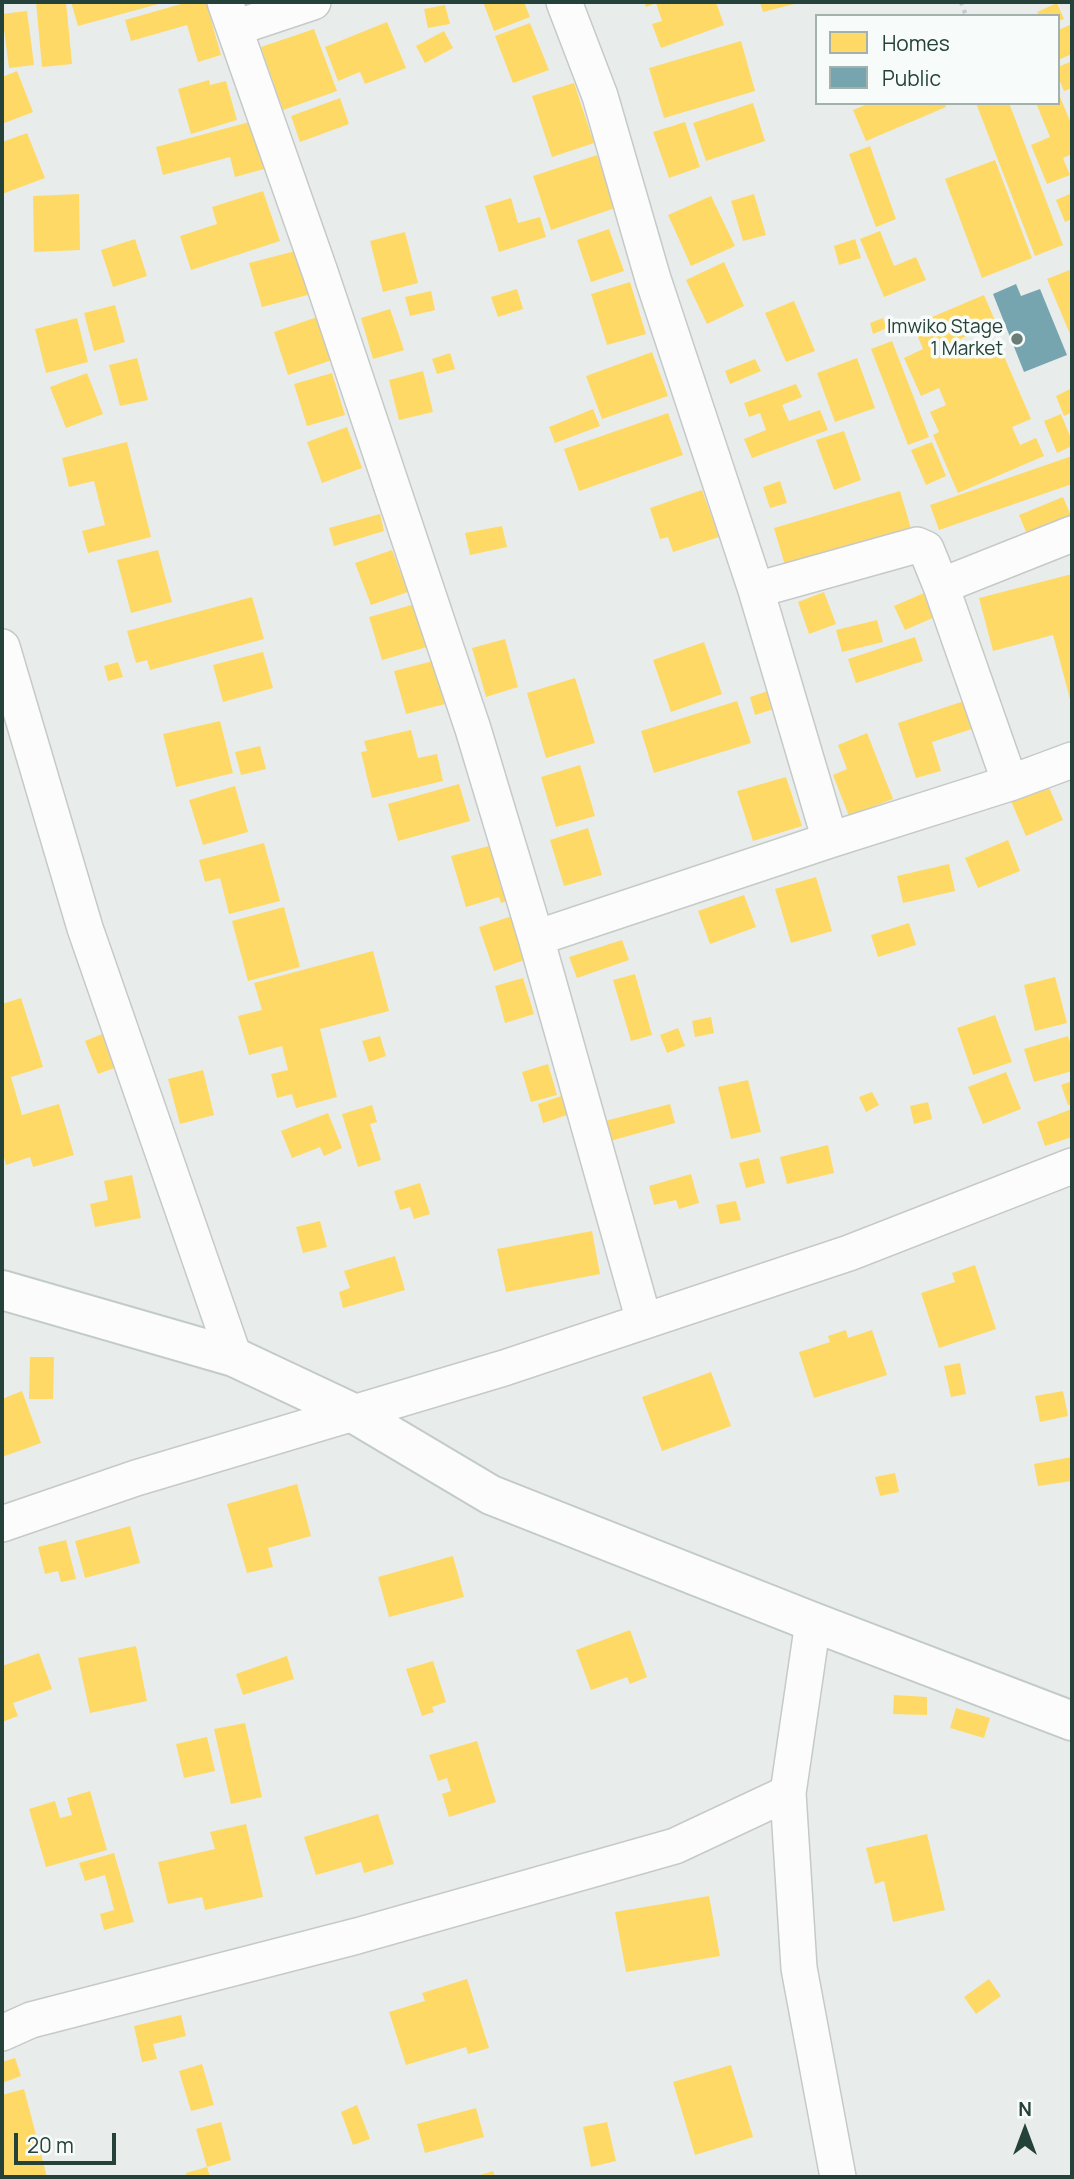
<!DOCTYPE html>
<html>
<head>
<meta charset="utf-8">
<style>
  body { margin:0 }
  #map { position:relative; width:1074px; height:2179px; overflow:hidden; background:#e8edeb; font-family:Manrope,sans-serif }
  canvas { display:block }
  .frame { position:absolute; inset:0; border:4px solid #24423a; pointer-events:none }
  .legend { position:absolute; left:815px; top:14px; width:245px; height:91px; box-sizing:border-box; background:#f7fbf9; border:2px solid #a3b1ad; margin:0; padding:9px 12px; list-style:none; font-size:21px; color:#24423a }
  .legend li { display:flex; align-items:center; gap:14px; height:35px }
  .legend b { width:35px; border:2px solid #a3b1ad }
  .north { position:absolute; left:990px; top:2095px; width:70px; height:70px; -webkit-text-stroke:5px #f7fbf9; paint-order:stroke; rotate:0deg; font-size:19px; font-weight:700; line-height:28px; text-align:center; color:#24423a }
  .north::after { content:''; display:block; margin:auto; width:24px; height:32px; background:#24423a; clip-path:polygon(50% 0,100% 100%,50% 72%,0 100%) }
  .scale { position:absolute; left:14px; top:2133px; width:102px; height:32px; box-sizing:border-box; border:4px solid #24423a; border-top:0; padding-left:9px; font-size:21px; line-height:24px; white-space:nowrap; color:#24423a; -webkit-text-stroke:5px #f7fbf9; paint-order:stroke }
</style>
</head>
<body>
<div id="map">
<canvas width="1074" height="2179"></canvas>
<div class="frame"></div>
<ul class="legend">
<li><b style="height:19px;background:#ffd966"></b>Homes</li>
<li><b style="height:19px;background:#76a5af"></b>Public</li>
</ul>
<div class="north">N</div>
<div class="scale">20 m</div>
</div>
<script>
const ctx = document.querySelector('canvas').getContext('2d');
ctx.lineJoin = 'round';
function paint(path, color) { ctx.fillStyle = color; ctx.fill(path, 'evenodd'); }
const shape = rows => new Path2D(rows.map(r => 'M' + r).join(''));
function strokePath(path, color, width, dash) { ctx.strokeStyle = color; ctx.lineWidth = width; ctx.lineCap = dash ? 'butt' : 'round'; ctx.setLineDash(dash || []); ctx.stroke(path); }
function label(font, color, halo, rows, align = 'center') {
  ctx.font = font + ' Manrope,sans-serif'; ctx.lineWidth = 7; ctx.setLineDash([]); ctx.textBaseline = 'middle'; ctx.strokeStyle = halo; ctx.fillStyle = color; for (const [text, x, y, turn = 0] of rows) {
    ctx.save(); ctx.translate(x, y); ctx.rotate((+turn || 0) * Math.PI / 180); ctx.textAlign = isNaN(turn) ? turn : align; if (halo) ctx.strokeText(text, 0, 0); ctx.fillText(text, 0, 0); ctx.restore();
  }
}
const homes = shape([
  [36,2,66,2,72,64,42,67],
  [71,2,162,2,162,3,78,26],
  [188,2,206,2,221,55,198,62,187,25,131,41,125,20],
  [483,2,524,2,530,17,494,31],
  [644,2,716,2,724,25,661,48,652,24,662,21,656,3,646,7],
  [760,2,798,2,798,3,763,12],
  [1057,3,1064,19,1058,21,1058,16,1039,16,1037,12],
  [445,5,450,24,428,28,424,9],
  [27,11,34,65,9,68,2,14],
  [387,22,406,68,365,84,360,72,338,81,325,47],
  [530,23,549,70,513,83,495,36],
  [1072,24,1072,54,1058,60,1058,30],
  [314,29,337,91,283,110,261,47],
  [444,31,453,48,425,63,416,46],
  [741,41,755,91,664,118,649,68],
  [1072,61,1072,88,1064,91,1058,77,1058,67],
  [17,71,33,112,2,124,2,77],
  [209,80,210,85,226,81,237,120,191,134,178,89],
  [574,83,594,143,552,157,532,96],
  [1058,92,1072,126,1072,154,1063,158,1070,175,1047,184,1031,145,1050,137,1036,103,1058,103],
  [340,98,349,124,300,142,291,116],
  [753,103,765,141,706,161,693,123],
  [870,103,945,103,946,107,866,141,853,110],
  [976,103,1009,103,1063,245,1035,256],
  [257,120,265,148,258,150,264,169,235,177,230,157,163,175,156,147],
  [685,122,700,167,669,178,653,132],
  [27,133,45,178,2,194,2,142],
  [870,146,896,219,876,227,849,154],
  [597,155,615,208,551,230,533,176],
  [995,160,1032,258,982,278,945,179],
  [263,191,280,241,191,270,180,236,217,224,212,207],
  [1072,193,1072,219,1065,222,1056,200],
  [79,194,80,250,34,252,33,196],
  [754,194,766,235,743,241,731,201],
  [711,196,735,246,691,266,668,215],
  [511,198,518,223,540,217,546,237,499,252,485,206],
  [609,229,624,271,591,282,577,240],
  [880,231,894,266,916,257,926,280,884,297,860,239],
  [405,232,418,283,383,292,370,241],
  [135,239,147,276,113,287,101,250],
  [855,239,861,258,839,265,834,246],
  [303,249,315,293,262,307,249,263],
  [724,262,744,306,707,324,686,280],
  [1072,269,1072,339,1047,279],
  [630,282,646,334,607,345,591,294],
  [517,289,523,309,498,317,491,297],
  [431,291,435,310,410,316,405,297],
  [984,295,996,323,960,339,966,353,997,340,1031,419,1012,427,1020,445,1036,438,1044,456,958,493,933,435,939,432,930,412,946,405,939,388,921,396,904,358,923,349,913,325],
  [794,301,815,351,786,362,765,313],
  [115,305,125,342,94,351,84,313],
  [390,309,404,350,373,359,361,318],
  [317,317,332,360,288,375,274,332],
  [77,318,88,362,46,373,35,329],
  [883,318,887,328,873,334,870,323],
  [892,341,929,437,908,445,871,349],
  [652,352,668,396,602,419,586,376],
  [450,353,455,369,437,374,432,359],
  [137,358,148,400,120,406,109,365],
  [857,358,875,408,835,422,817,373],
  [755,359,761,371,730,384,725,371],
  [423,371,433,412,399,420,389,380],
  [87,373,103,414,66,428,50,387],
  [332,373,345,415,307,426,294,384],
  [796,384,802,397,782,405,789,421,820,410,828,430,752,458,744,439,766,430,760,413,749,417,744,403],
  [1072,388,1072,412,1064,416,1056,396],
  [593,409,600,426,555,443,549,427],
  [668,413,683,455,579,491,564,449],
  [1061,414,1072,441,1072,446,1057,453,1044,421],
  [347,427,362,468,322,483,307,442],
  [844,431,861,480,834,490,816,440],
  [127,442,151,537,88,553,82,531,105,525,94,481,69,487,62,458],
  [932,442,946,476,926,485,911,450],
  [1072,456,1072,484,939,530,930,505],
  [780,481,787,503,770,508,763,487],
  [702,490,719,537,673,552,668,537,660,539,650,508],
  [900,491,912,532,786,569,774,528],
  [1063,497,1072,518,1029,539,1019,515],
  [380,514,384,531,334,546,329,528],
  [502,526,507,547,470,555,465,533],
  [158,550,172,602,131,613,117,560],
  [392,550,408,592,371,605,355,563],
  [1072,574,1072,703,1071,703,1053,635,993,651,979,598],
  [824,592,836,624,809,634,798,602],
  [924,593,935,617,905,630,894,606],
  [252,597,264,639,150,670,147,660,136,663,127,631],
  [415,604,427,647,382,660,369,617],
  [877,620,883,642,842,652,836,630],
  [915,637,923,661,856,683,848,659],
  [505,639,518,687,486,697,472,648],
  [704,642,722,694,671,712,653,660],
  [263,652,273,688,223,702,213,665],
  [433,661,445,704,406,714,394,671],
  [118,662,123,677,108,681,104,666],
  [575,678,595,743,546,758,527,693],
  [768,691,774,709,755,715,750,697],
  [967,700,975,728,932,742,941,771,916,778,898,723],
  [737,701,751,743,654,773,641,731],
  [220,721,233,773,176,787,163,734],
  [411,730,418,758,437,754,443,781,372,798,361,752,367,751,364,741],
  [867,733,893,799,849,816,833,775,847,769,838,745],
  [260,746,266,769,241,775,235,752],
  [580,765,595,816,556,827,541,777],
  [786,777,802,826,753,841,737,791],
  [459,784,470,821,398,841,388,804],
  [1048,785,1063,820,1026,836,1011,801],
  [235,786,248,832,203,845,189,800],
  [588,828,602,875,564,886,550,840],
  [1008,840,1020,871,978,888,965,858],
  [264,843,280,901,229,914,220,878,205,882,199,860],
  [489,846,501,887,510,885,513,899,501,903,499,897,466,907,451,856],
  [949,864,955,891,903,903,897,876],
  [816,877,832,931,791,943,775,889],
  [744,895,756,927,710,944,698,911],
  [284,907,300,967,248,981,232,921],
  [512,916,527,959,494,971,479,927],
  [909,923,916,945,878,957,871,935],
  [622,940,629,960,577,978,569,957],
  [373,951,389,1011,320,1029,337,1097,296,1108,292,1094,277,1098,271,1074,288,1070,282,1046,249,1055,238,1016,262,1010,254,983],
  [635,974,652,1035,631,1041,613,980],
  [1055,977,1067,1023,1035,1031,1024,985],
  [523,978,534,1014,505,1023,495,986],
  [21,998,43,1067,11,1077,22,1115,59,1104,74,1155,33,1167,30,1157,6,1165,2,1150,2,1004],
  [995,1015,1012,1062,973,1075,957,1028],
  [711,1017,714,1033,695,1037,692,1021],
  [678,1028,685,1046,667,1053,660,1035],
  [107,1032,120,1066,98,1074,85,1041],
  [380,1036,386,1056,369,1062,362,1041],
  [1068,1036,1072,1049,1072,1071,1034,1082,1024,1049],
  [548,1064,557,1095,531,1102,522,1072],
  [203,1070,214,1115,180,1124,168,1079],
  [1006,1072,1021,1109,983,1124,968,1087],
  [748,1080,761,1132,731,1139,718,1087],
  [1072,1081,1072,1104,1068,1105,1061,1085],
  [872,1092,879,1105,866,1112,859,1097],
  [561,1096,567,1115,543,1123,538,1104],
  [928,1102,932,1119,914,1124,910,1106],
  [670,1104,675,1123,610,1141,605,1121],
  [372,1105,377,1122,370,1124,381,1160,358,1167,342,1114],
  [1072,1109,1072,1137,1045,1146,1037,1122],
  [328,1113,342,1148,324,1156,320,1147,292,1158,281,1131],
  [828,1145,834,1173,787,1184,780,1157],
  [759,1158,765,1183,746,1188,739,1163],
  [691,1174,699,1203,679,1209,676,1200,654,1205,649,1186],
  [132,1175,141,1218,95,1227,90,1204,108,1200,104,1181],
  [420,1183,430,1214,414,1219,410,1207,400,1210,394,1191],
  [736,1201,741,1220,720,1224,716,1205],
  [320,1221,327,1247,303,1253,296,1227],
  [592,1231,600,1274,506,1292,497,1249],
  [395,1256,405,1290,343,1308,339,1292,350,1288,344,1271],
  [975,1265,996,1329,939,1348,921,1293,955,1282,952,1273],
  [846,1330,848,1338,872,1330,887,1375,814,1398,799,1352,830,1342,828,1336],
  [30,1357,54,1357,53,1399,29,1399],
  [960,1363,966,1394,951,1397,944,1366],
  [711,1372,731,1426,662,1451,642,1397],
  [22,1391,41,1443,2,1457,2,1399],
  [1063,1391,1068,1416,1040,1422,1035,1396],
  [1072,1457,1072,1481,1038,1486,1034,1464],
  [895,1473,899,1492,880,1496,875,1477],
  [297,1484,311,1536,268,1548,273,1567,247,1573,227,1504],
  [130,1526,140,1563,85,1578,75,1541],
  [66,1540,76,1579,61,1582,58,1571,45,1574,38,1547],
  [453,1556,464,1597,389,1617,378,1577],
  [630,1630,647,1677,630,1684,627,1677,591,1690,576,1650],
  [136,1646,147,1701,90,1713,78,1658],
  [39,1653,52,1689,13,1703,18,1716,2,1722,2,1666],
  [287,1656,294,1679,243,1695,236,1674],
  [433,1661,446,1702,432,1707,434,1712,422,1716,406,1669],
  [894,1695,927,1697,927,1715,893,1714],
  [956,1708,990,1718,984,1738,950,1728],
  [245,1723,262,1797,231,1804,214,1729],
  [207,1737,215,1771,184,1778,176,1744],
  [477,1741,496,1802,449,1817,442,1794,451,1791,447,1778,438,1781,429,1755],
  [90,1791,107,1850,46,1867,29,1809,55,1801,60,1818,72,1815,67,1798],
  [378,1814,394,1864,364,1873,361,1862,316,1875,304,1837],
  [246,1824,263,1897,205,1910,202,1897,168,1904,158,1862,215,1849,210,1832],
  [927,1834,945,1910,893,1922,884,1881,875,1884,866,1848],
  [114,1853,134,1922,104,1930,100,1914,114,1910,105,1875,85,1881,79,1863],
  [709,1896,720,1956,626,1972,615,1912],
  [467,1979,489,2048,468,2054,466,2047,406,2065,389,2012,425,2001,422,1993],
  [989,1979,1001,1996,976,2014,964,1997],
  [181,2015,186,2036,153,2044,157,2059,142,2062,134,2026],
  [15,2058,21,2076,2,2083,2,2062],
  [202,2064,214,2105,191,2111,179,2071],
  [731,2065,753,2137,695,2155,673,2082],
  [24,2089,47,2177,2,2177,2,2125,4,2125,2,2095],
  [357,2105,370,2139,353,2145,341,2112],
  [476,2108,484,2137,425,2153,417,2124],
  [221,2122,231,2160,207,2167,210,2177,187,2177,186,2173,207,2167,196,2129],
  [607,2122,616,2161,591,2167,583,2127],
  [493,2171,495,2177,474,2177]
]);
const public = shape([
  [1016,284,1021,296,1040,289,1067,355,1024,372,993,294]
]);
const path = shape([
  [961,2,966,16]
]);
const street = shape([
  [225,2,320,272,473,729,536,938,644,1321],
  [564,2,600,96,653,279,756,590,830,840],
  [235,28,313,2],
  [756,590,917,545,926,549,941,586],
  [2,647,85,928,234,1357],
  [1010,783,941,586,1072,534],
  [536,938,830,840,1010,783,1072,760],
  [2,1524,136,1478,504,1368,849,1253,1072,1166],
  [813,1622,788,1793,799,1968,838,2177],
  [2,2033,31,2020,357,1936,675,1846,788,1793]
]);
const secondary = shape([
  [2,1290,234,1357,353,1413,491,1495,813,1622,1072,1721]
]);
const markers = [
  [1017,339,7,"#697e78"]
];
const poiNames = [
  ["Imwiko Stage",1003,328],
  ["1 Market",1003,350]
];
paint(homes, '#ffd966');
paint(public, '#76a5af');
strokePath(street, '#c5cac8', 38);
strokePath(secondary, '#c3cbc8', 42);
strokePath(path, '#c3ccca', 4.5, [3.5, 5]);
strokePath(street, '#fcfcfc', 35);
strokePath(secondary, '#fcfcfc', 38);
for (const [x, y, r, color] of markers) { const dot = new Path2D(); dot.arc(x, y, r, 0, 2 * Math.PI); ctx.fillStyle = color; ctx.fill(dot); strokePath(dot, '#f7fbf9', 2.5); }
label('19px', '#24423a', '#f7fbf9', poiNames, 'right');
</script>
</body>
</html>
